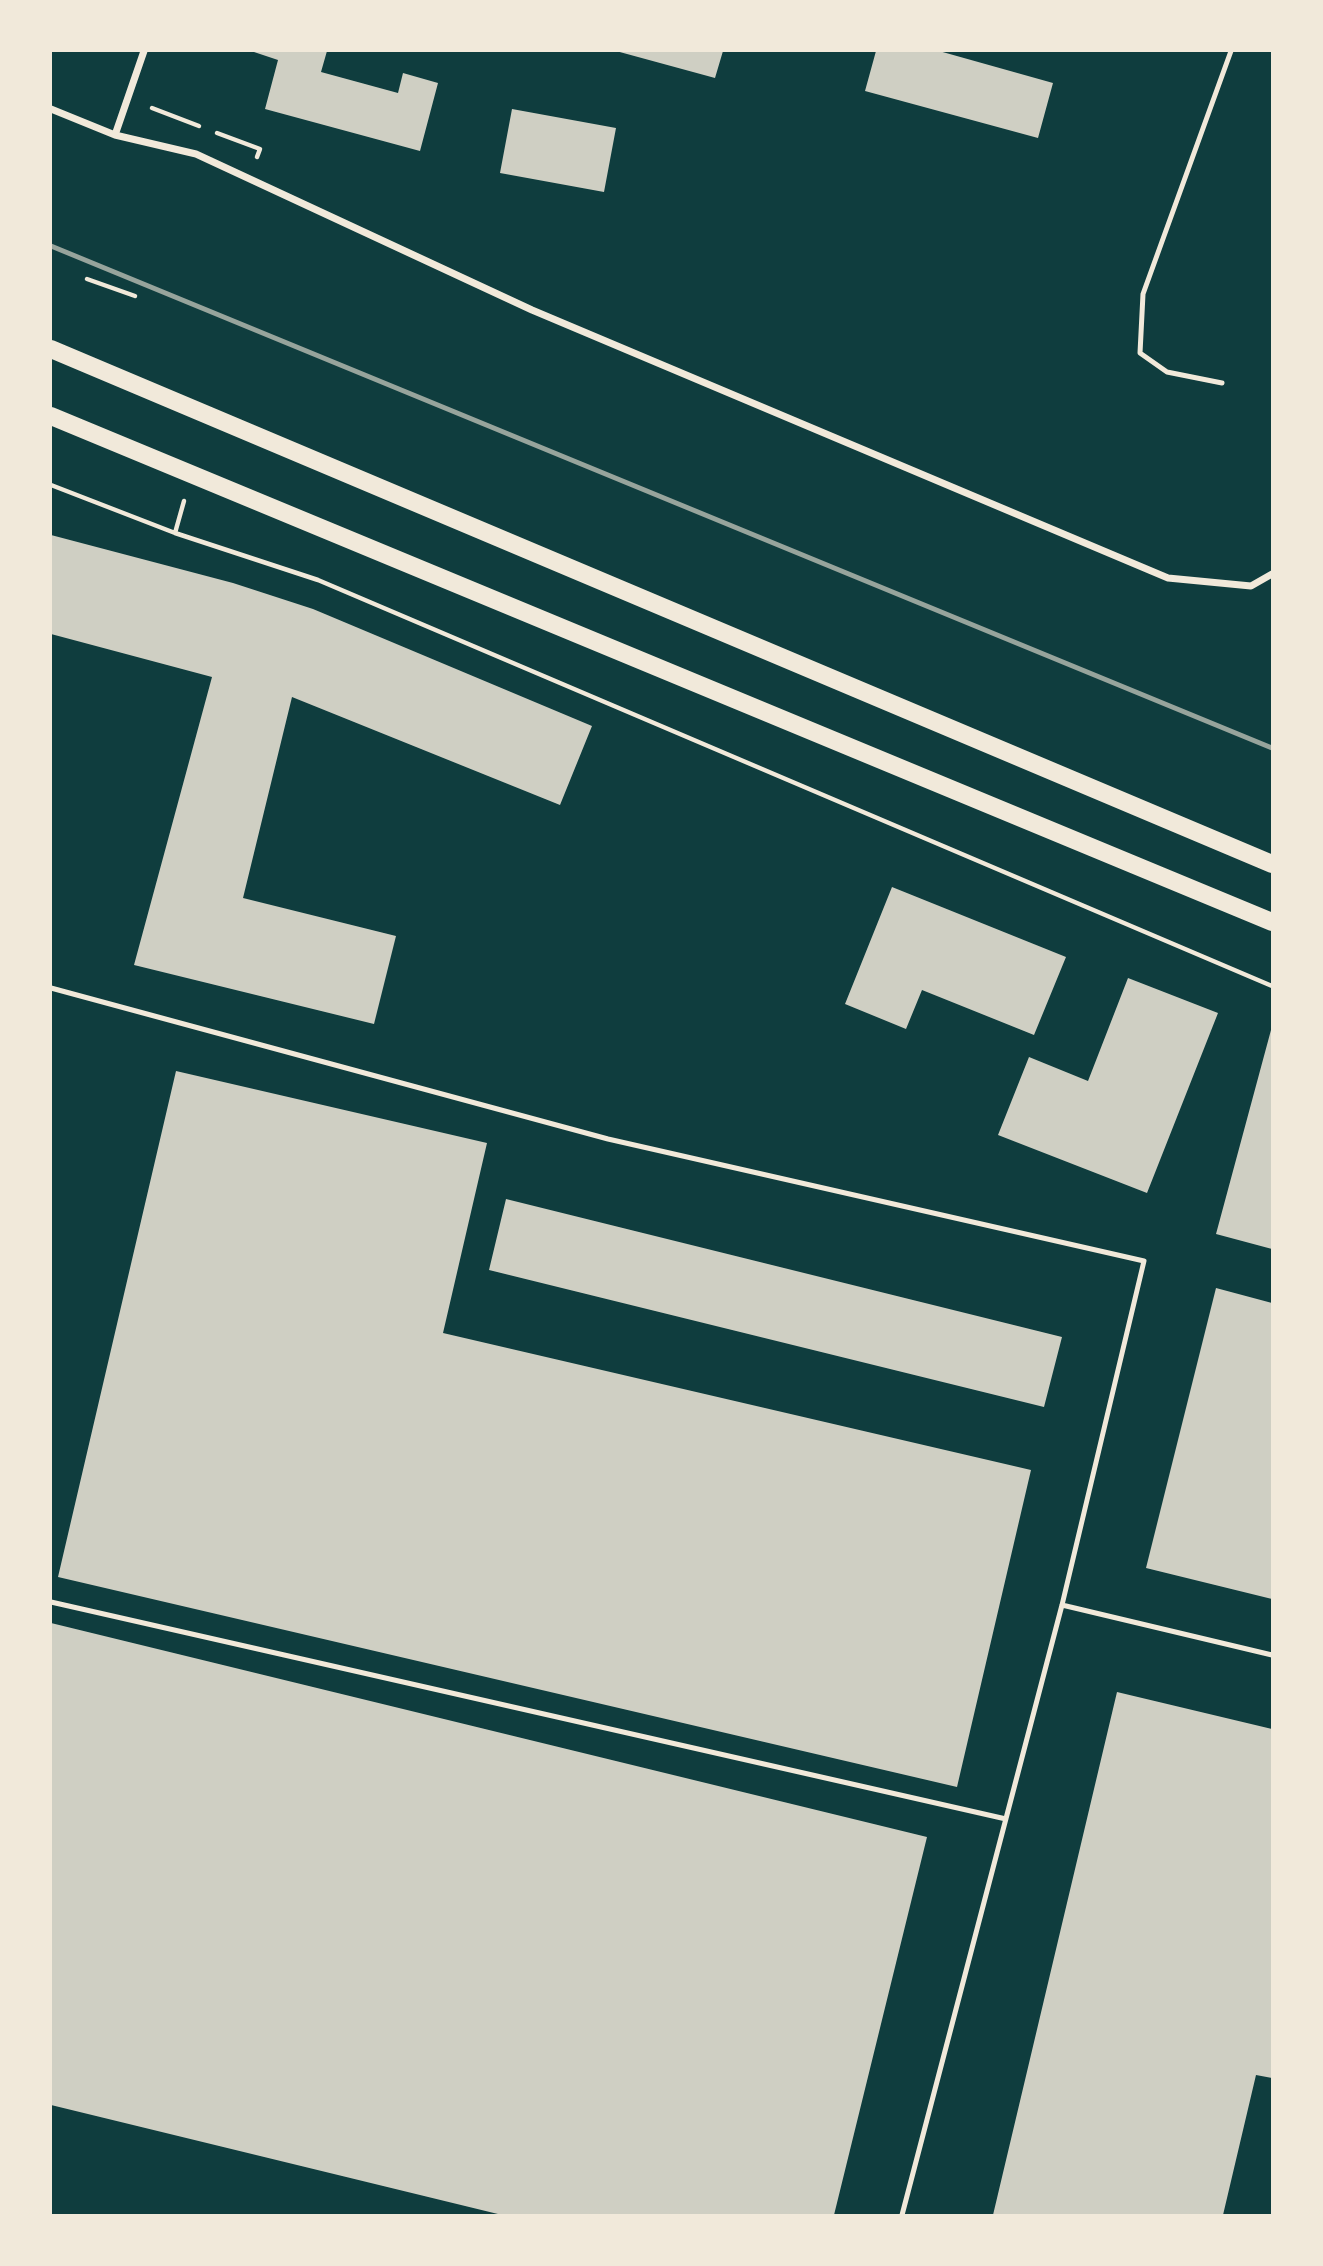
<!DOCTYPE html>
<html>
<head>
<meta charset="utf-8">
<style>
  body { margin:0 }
  #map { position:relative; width:1323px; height:2266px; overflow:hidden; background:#0f3d3e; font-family:Overpass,sans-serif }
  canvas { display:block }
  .frame { position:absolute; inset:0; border:52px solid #f1e9da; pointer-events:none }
</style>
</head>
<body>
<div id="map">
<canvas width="1323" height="2266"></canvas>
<div class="frame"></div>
</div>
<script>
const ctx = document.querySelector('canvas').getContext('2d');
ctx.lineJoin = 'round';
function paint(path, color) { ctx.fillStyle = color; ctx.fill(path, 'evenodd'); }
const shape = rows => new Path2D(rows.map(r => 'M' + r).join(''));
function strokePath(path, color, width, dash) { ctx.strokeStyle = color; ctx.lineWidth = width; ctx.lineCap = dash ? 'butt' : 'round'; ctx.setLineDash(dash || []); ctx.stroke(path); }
const building = shape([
  [251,51,327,51,321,72,398,93,403,73,438,83,420,151,265,109,278,60],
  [616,51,723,51,715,78],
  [876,51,939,51,1053,83,1038,138,865,91],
  [512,109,616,128,604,192,500,173],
  [51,535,233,583,313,609,592,726,560,805,292,697,243,898,396,936,374,1024,134,965,212,677,51,634],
  [892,887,1066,957,1034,1035,922,990,906,1029,845,1004],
  [1128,978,1218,1013,1147,1193,998,1135,1029,1057,1088,1081],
  [1271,1030,1272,1030,1272,1249,1216,1234],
  [176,1071,487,1143,443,1333,1031,1470,957,1787,58,1577],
  [506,1199,1062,1337,1044,1407,489,1270],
  [1216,1288,1272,1303,1272,1599,1146,1568],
  [51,1623,927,1837,834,2215,502,2215,51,2105],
  [1117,1692,1272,1729,1272,2078,1256,2075,1223,2215,993,2215]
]);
const path = shape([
  [152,108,199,126],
  [217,133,260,149,257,157],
  [87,279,135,296],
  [51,485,175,533,184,501],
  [175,533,318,580,1272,986]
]);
const service = shape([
  [1222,383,1167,372,1140,353,1143,294,1231,51],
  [51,988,608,1139,1144,1261,1062,1605,902,2215],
  [51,1602,1006,1819],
  [1062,1605,1272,1655]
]);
const minor = shape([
  [51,109,115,135,196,154,532,310,1168,578,1251,586,1272,574],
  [115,135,144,51]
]);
const primary = shape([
  [51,349,1272,864],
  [51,416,1272,922]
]);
const rail = shape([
  [51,246,1272,748]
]);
paint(building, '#cfcfc3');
strokePath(path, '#f1e9da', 4.5);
strokePath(service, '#f1e9da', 5);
strokePath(minor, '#f1e9da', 7);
strokePath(primary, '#f1e9da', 18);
strokePath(rail, '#97a49c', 5);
</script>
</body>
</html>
